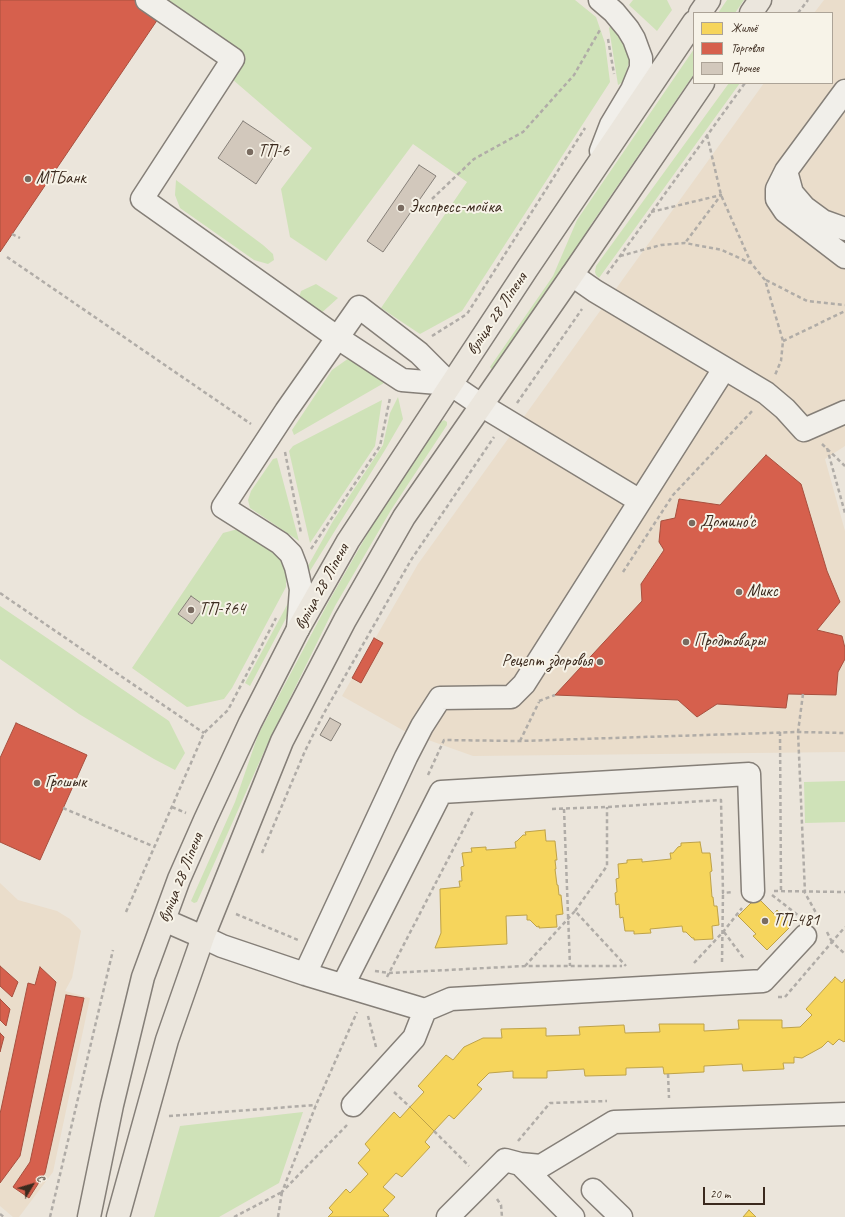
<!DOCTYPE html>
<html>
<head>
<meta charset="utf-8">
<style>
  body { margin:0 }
  #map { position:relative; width:845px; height:1217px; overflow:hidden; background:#ebe5db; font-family:Caveat,sans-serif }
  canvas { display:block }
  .legend { position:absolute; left:693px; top:12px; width:140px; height:72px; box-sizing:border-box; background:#f7f3e8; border:1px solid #aca397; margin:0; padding:5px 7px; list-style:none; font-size:12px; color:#3b2a1e }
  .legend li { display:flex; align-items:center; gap:8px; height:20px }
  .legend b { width:20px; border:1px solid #aca397 }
  .north { position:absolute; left:12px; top:1165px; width:40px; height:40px; -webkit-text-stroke:3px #f7f3e8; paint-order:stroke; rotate:52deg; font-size:11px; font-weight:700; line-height:16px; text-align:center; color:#3b2a1e }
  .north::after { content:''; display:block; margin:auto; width:14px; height:18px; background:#3b2a1e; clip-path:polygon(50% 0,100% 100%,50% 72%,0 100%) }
  .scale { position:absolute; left:703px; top:1187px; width:62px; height:18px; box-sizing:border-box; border:2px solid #3b2a1e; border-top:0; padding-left:5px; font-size:12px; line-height:14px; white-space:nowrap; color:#3b2a1e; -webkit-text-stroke:3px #f7f3e8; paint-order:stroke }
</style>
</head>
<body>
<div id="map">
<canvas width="845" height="1217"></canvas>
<ul class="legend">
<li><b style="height:11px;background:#f6d55c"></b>Жильё</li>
<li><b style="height:11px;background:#d6604d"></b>Торговля</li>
<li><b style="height:11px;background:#d2c8bc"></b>Прочее</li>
</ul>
<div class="north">С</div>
<div class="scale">20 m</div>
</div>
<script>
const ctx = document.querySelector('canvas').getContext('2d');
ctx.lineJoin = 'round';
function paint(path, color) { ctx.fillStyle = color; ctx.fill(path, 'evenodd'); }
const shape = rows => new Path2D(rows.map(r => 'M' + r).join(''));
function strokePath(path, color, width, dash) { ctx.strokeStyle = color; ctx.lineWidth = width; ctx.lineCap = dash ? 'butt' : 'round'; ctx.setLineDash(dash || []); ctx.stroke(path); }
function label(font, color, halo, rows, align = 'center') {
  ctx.font = font + ' Caveat,sans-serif'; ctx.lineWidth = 4; ctx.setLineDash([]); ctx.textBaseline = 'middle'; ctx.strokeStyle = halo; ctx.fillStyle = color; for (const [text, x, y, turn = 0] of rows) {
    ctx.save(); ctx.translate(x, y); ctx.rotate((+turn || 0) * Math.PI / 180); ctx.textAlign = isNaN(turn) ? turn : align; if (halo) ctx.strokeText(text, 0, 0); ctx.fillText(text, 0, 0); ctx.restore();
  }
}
const built = shape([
  [824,0,845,0,845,446,825,459,845,531,845,752,473,756,406,732,342,696,418,564,764,83,832,83,832,13,814,13],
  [0,883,18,900,57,911,70,919,81,931,72,978,65,991,90,998,53,1172,19,1217,13,1217,0,1206]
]);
const green = shape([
  [162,0,575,0,596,17,605,43,610,82,462,311,420,334,381,308,467,182,413,144,326,261,290,237,281,189,312,148,232,79,246,57],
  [633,0,667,0,672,10,657,31,629,5],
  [727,0,744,0,735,13,718,13],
  [614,22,625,36,630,59,623,82,618,85,609,28],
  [694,49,694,74,592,223,562,278,493,371,490,367,553,276,577,220],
  [729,83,740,83,599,278,596,275,595,272,596,266],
  [176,180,263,245,273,254,274,260,268,264,254,260,180,208,175,195],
  [316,284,338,298,318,316,298,301,301,291],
  [349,358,384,383,294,435,292,430,332,370],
  [398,397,403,419,385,450,310,571,308,566,333,521,383,445,390,413],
  [382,400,375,446,310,543,289,451,293,446],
  [444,420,447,422,447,425,391,510,335,606,267,745,197,902,194,903,191,901,235,802,258,735,329,601,384,505,441,422],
  [277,458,299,541,250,508,248,500,251,491,273,459],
  [238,529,261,538,288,567,286,576,286,587,232,688,224,699,187,707,132,668,223,533],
  [294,592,293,605,250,686,245,683],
  [0,606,169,721,185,753,175,770,154,759,79,714,0,659],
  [845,781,845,822,805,823,804,782],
  [303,1112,279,1183,219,1217,154,1217,180,1126]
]);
const homes = shape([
  [545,830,546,841,555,841,557,860,555,860,556,869,555,869,557,885,558,885,559,895,561,895,563,914,556,915,557,927,539,928,539,926,537,927,530,920,527,920,527,915,506,916,507,944,435,948,441,933,440,889,460,887,459,881,462,881,461,867,464,866,462,853,472,852,471,848,486,847,486,850,516,848,515,842,517,841,523,835,526,835,525,832,545,830],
  [700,842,702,853,710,853,712,871,710,872,712,897,713,897,714,906,717,906,719,925,712,926,713,939,694,940,694,938,692,938,686,932,683,932,682,926,650,929,651,933,634,934,634,931,625,931,623,917,620,918,619,904,616,905,615,893,617,892,616,879,619,878,618,864,627,863,627,860,642,859,642,862,671,859,670,853,673,853,678,847,681,846,681,843,700,842],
  [757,897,774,914,777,910,792,925,767,950,753,936,756,934,738,916,757,897],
  [835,977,842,983,845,979,845,1041,844,1042,839,1039,833,1045,828,1041,822,1047,802,1058,794,1057,794,1063,783,1063,784,1069,743,1071,742,1064,704,1066,704,1072,664,1074,663,1067,626,1068,626,1075,585,1076,584,1069,547,1071,547,1078,513,1078,513,1071,489,1073,477,1085,482,1089,454,1119,449,1115,434,1131,410,1107,424,1092,418,1086,446,1055,453,1060,464,1047,483,1038,502,1038,501,1029,546,1028,546,1036,580,1035,579,1027,624,1025,625,1033,660,1032,659,1024,704,1024,704,1031,739,1029,738,1020,782,1020,782,1028,800,1027,812,1015,806,1009,835,977],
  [410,1107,434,1131,425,1142,430,1147,402,1177,396,1173,383,1187,395,1197,383,1210,389,1216,387,1217,328,1217,333,1212,329,1208,346,1189,350,1193,368,1174,358,1163,370,1150,365,1144,394,1112,400,1118,410,1107],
  [749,1210,756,1217,743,1217,749,1210]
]);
const shops = shape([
  [0,0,136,0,160,16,0,252,0,0],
  [766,455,801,484,827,571,840,602,817,630,842,636,845,648,845,659,838,672,836,695,788,694,786,708,717,704,697,717,678,700,555,695,642,601,641,584,664,550,659,542,661,521,675,518,679,499,720,505,766,455],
  [374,638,383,643,361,683,352,678,374,638],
  [16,723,87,755,40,860,0,842,0,758,16,723],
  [0,966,18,982,12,997,0,986,0,966],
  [40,967,56,982,20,1156,0,1183,0,1114,28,983,35,985,40,967],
  [66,995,84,998,45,1173,29,1198,13,1187,30,1162,66,995],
  [0,999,10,1009,6,1026,0,1020,0,999],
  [0,1033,4,1037,0,1052,0,1033]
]);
const building = shape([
  [243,121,281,146,256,184,218,158,243,121],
  [419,165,436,176,383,252,367,241,419,165],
  [191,596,205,606,192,624,178,614,191,596],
  [330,718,341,724,331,741,320,735,330,718]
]);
const path = shape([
  [798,13,808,0],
  [608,39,614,74],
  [707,135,721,195,751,263,765,280,783,341,781,361,775,375],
  [432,199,474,159,523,132,574,75,601,28],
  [651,212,721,195,685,243],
  [12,234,20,238],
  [620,256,661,245,685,243,722,250,750,263],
  [7,257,251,424],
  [607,274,745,83],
  [766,280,807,301,845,305],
  [432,336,467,314,585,128],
  [783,341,845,311],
  [517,403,582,309],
  [822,444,845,466],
  [827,448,845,513],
  [285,452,301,533],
  [311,549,380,446,390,398],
  [623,572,673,495,754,409],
  [0,593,204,733],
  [803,694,798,732,805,893,820,920],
  [539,701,555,695],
  [780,732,781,891],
  [520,741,539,702],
  [428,775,444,740,520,741,798,732,845,733],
  [172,807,186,813],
  [63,808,155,847],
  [552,809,607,807,721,800,723,893,733,892],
  [564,809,570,966],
  [262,853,305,751,324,713,411,560,494,437],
  [774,891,845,892],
  [772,895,799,916],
  [575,911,607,866,607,807],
  [126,912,204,733,228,710,276,618],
  [236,914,298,940],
  [724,932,745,960],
  [827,932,832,942],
  [831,941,832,942,845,927],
  [722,962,723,893],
  [694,963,723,932,742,908],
  [525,966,575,911,626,966],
  [375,971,389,973,525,966,622,966],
  [387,977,473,811],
  [778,997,785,997,832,942,845,954],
  [368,1016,376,1047],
  [668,1074,669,1098],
  [394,1092,410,1107],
  [169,1116,316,1105],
  [347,1125,282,1192,316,1105,357,1012],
  [434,1131,469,1166],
  [518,1141,550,1103,607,1101],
  [497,1199,501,1205,502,1217],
  [0,1214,4,1217],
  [50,1217,113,950],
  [234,1217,282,1192],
  [278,1217,282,1192]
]);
const minor = shape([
  [147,0,233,59,142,199,338,338,402,380,450,384],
  [600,0,614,12,628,29,634,39,641,58,641,68,632,90,611,125,601,151],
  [845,91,786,171,777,189,777,199,785,211,845,257],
  [786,171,792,193,804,207,823,221,845,229],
  [572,275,595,291,766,393,785,409,804,430,845,412],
  [298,629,301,589,296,567,291,554,280,543,223,507,286,411,359,307,419,353,450,384,481,405,640,501],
  [203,937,222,946,305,974,425,1010,451,999,763,981,805,936],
  [305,974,406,757,422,726,440,698,511,697,524,684,724,369],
  [343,985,441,792,749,774,753,891],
  [353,1105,414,1038,425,1010],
  [520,1164,541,1166,614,1122,845,1114],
  [593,1190,621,1217],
  [448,1217,505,1160,520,1164,573,1217]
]);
const major = shape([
  [700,13,709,0],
  [751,13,760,0],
  [164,920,203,937],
  [89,1217,112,1105,143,977,179,879,205,820,250,723,298,629,348,541,527,269,694,22],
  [118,1217,167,1040,203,937,282,741,345,620,404,517,572,275,703,83]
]);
const markers = [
  [250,152,4,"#796b60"],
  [28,179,4,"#796b60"],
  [401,208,4,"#796b60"],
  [692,523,4,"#796b60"],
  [739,592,4,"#796b60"],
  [191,610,4,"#796b60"],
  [686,642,4,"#796b60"],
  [600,662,4,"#796b60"],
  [37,783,4,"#796b60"],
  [765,921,4,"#796b60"]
];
const poiNames = [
  ["ТП-6",258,152],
  ["МТБанк",36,179],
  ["Экспресс-мойка",409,208],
  ["Домино'c",700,523],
  ["Микс",747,592],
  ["ТП-764",199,610],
  ["Продтовары",694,642],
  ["Рецепт здоровья",592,662,"right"],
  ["Грошык",45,783],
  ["ТП-481",773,921]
];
const streetNames = [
  ["вуліца 28 Ліпеня",497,314,-56],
  ["вуліца 28 Ліпеня",322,587,-61],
  ["вуліца 28 Ліпеня",181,878,-68]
];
paint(built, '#eaddcb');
paint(green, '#cfe2b8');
paint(homes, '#f6d55c');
strokePath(homes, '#bea249', 1);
paint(shops, '#d6604d');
strokePath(shops, '#a8503f', 1);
paint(building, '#d2c8bc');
strokePath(building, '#857f78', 1);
strokePath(minor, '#857f78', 25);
strokePath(major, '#857f78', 25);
strokePath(path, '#b0aca7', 2.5, [4, 3]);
strokePath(minor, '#f1efea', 22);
strokePath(major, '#ebe6dd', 22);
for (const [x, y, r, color] of markers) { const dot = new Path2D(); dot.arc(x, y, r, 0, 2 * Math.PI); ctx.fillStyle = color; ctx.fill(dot); strokePath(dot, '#f7f3e8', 1.5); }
label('17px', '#3b2a1e', '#f7f3e8', poiNames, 'left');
label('17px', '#3b2a1e', '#f7f3e8', streetNames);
</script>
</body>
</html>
